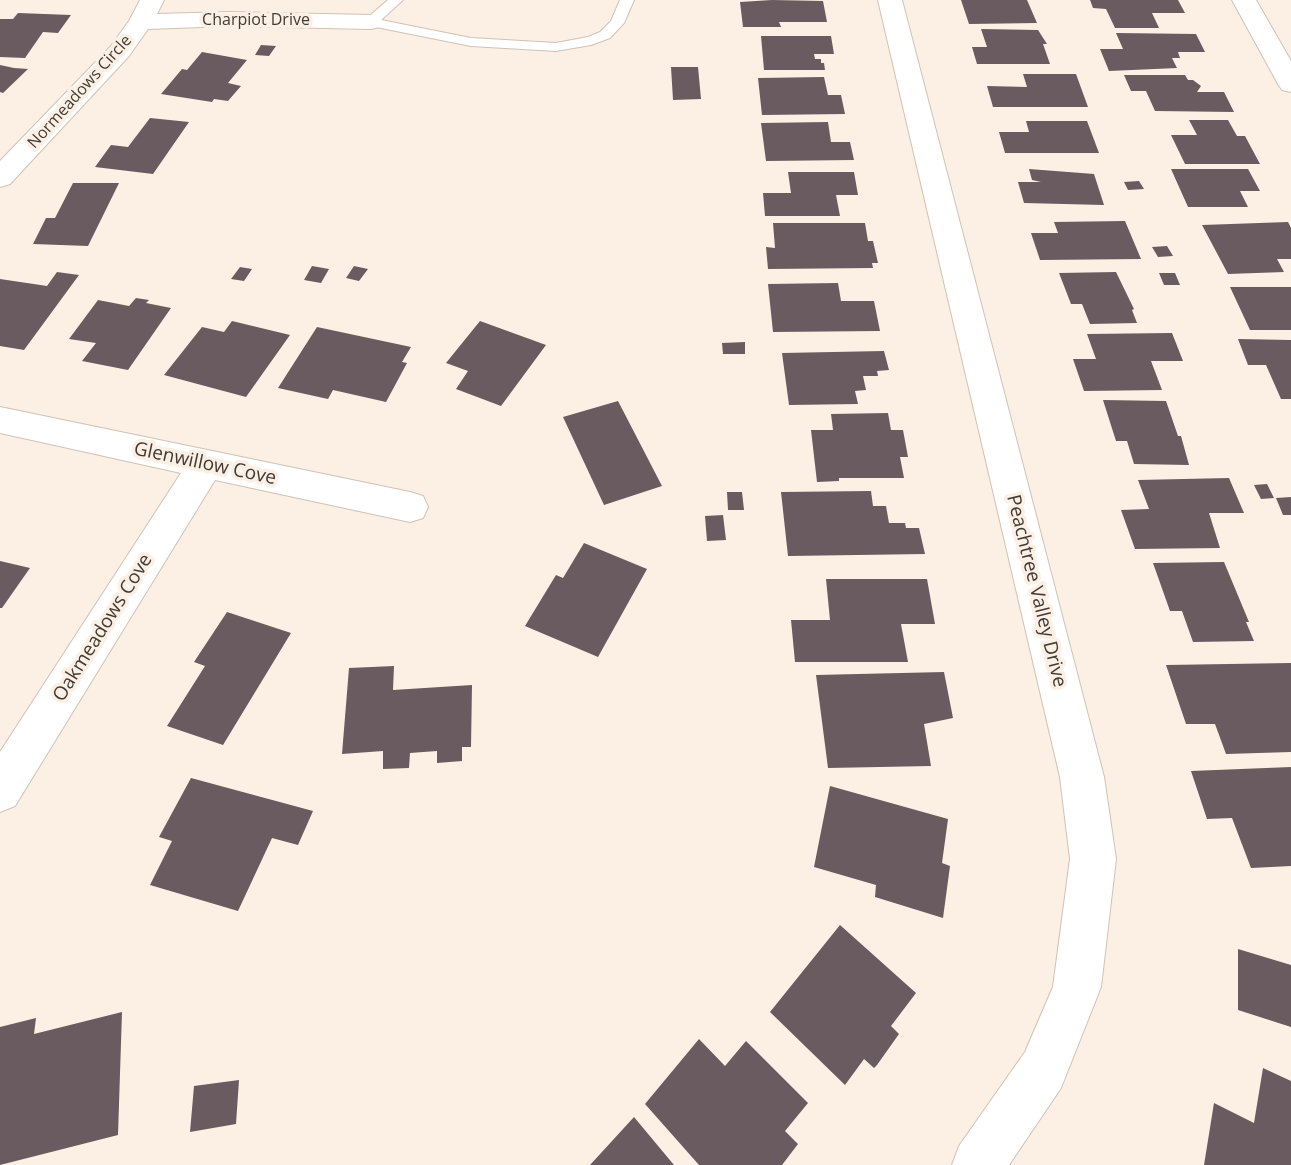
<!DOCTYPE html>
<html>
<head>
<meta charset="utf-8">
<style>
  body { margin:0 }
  canvas { display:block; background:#fcefe3 }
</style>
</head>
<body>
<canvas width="1291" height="1165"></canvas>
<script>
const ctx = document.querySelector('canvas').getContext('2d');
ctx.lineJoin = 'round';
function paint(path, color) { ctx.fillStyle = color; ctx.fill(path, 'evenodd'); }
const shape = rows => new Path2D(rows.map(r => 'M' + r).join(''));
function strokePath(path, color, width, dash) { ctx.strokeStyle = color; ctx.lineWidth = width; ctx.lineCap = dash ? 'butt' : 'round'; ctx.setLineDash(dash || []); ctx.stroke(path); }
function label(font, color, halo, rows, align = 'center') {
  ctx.font = font + ' "Open Sans",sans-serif'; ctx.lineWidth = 7; ctx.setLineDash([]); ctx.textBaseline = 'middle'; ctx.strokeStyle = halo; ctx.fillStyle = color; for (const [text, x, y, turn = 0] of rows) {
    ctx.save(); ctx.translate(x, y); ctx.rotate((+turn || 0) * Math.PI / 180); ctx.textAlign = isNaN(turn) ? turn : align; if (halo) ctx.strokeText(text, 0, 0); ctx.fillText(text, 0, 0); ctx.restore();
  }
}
const building = shape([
  [772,0,823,1,827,22,779,22,781,27,743,27,740,2],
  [961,0,1027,0,1037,23,969,24],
  [1090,0,1178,0,1185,13,1152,13,1159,28,1115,28,1106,9,1093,8],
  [18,13,71,15,58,33,43,32,25,58,0,57,0,19,13,19],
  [981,29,1038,30,1047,44,1043,44,1050,64,977,64,972,47,987,47],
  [1116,33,1196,34,1205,52,1178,52,1180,58,1172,58,1177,68,1109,71,1100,49,1123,49],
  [761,36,831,36,834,54,814,54,815,59,821,59,821,63,824,63,825,70,764,70],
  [261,45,276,46,269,56,255,55],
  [202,52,247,60,228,83,241,86,228,101,214,99,212,102,161,94,182,69,187,70],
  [0,65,14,68,28,69,3,93,0,92],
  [671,67,698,67,701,99,673,100],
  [1023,74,1076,74,1088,107,993,107,987,86,1027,87],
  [1124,75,1185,75,1188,80,1193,80,1201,86,1197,92,1224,92,1234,112,1155,111,1146,91,1131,91],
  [824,77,828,95,841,95,845,114,762,115,758,78],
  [150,118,189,122,153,174,95,167,111,145,128,147],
  [1189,120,1228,120,1237,136,1245,136,1260,164,1185,164,1171,135,1197,135],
  [1026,121,1087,121,1099,153,1005,153,999,132,1029,132],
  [828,122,831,142,850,142,854,160,766,161,761,123],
  [1029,169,1094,174,1104,205,1024,203,1018,182,1041,182,1032,180],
  [1171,169,1248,169,1260,191,1240,191,1248,207,1188,207],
  [788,172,854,172,858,195,836,195,840,216,765,216,763,193,791,193],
  [1139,181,1144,189,1128,190,1124,182],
  [73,183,119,183,88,246,33,244,46,218,55,218],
  [1125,221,1141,259,1040,260,1031,233,1058,233,1054,222],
  [1288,222,1291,228,1291,259,1277,259,1284,272,1228,274,1202,225],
  [773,223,865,223,868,241,873,241,878,263,872,263,873,268,768,269,766,247,775,248],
  [1167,246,1173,256,1158,257,1152,247],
  [312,266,329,269,321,283,304,280],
  [354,266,368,269,359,281,346,278],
  [240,267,252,269,244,281,231,279],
  [57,272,79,275,24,350,0,346,0,279,47,286],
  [1116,272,1134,309,1132,310,1137,323,1090,324,1082,304,1071,304,1059,273],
  [1159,273,1175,273,1180,285,1164,285],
  [838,283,841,301,874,301,880,331,773,332,768,284],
  [1230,287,1291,287,1291,330,1250,330],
  [136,298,149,300,146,303,171,308,128,370,82,361,96,343,69,339,98,300,129,306],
  [232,321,290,335,246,397,164,375,202,327,224,332],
  [480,321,546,345,501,406,456,389,468,371,446,363],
  [317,327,411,347,402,362,407,363,386,402,333,390,328,399,278,388],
  [1172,333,1183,361,1151,361,1162,390,1084,391,1073,359,1096,359,1087,334],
  [1238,339,1291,340,1291,399,1281,399,1266,365,1248,365],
  [745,342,745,354,723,354,722,343],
  [884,351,889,370,877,371,878,376,863,376,866,390,855,391,858,404,789,405,782,353],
  [1103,400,1166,401,1178,436,1181,436,1189,465,1134,464,1127,441,1116,441],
  [618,401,662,486,604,505,563,417],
  [888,413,891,430,903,430,908,457,900,457,904,478,839,478,839,481,817,482,811,430,833,430,831,414],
  [1229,478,1244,513,1209,513,1220,548,1135,549,1121,510,1149,509,1138,480],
  [1267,484,1274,498,1261,499,1254,485],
  [871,491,873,506,886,506,889,523,905,523,906,528,919,528,925,554,788,556,781,492],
  [727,492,742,492,744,510,728,510],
  [1291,497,1291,515,1283,515,1276,498],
  [723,515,726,540,707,541,705,516],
  [584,543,647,569,598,657,525,626,556,575,563,578],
  [0,561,30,568,2,608,0,608],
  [1224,562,1249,622,1246,622,1254,641,1193,642,1182,611,1170,611,1153,563],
  [826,579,927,579,935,624,901,624,908,662,795,662,791,620,830,620],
  [227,612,291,633,223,745,167,726,205,666,194,662],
  [1291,663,1291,752,1226,754,1215,724,1186,724,1166,665],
  [394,666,393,690,472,685,471,747,462,747,462,761,437,763,437,751,410,753,409,768,383,769,383,751,342,754,349,668],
  [944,672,953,718,924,724,931,766,828,768,816,675],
  [1291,767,1291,866,1251,868,1232,818,1207,819,1191,771],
  [191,778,313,811,298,845,272,838,238,911,150,885,172,841,159,837],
  [830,786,948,819,942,863,950,866,943,918,875,897,876,885,814,867],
  [840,925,916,993,891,1026,899,1034,877,1065,874,1068,864,1059,845,1085,770,1012],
  [1238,949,1291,965,1291,1027,1238,1010],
  [122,1012,118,1135,0,1165,0,1027,36,1018,34,1034],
  [699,1039,725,1066,746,1041,808,1103,785,1131,798,1144,782,1165,699,1165,645,1104],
  [1263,1068,1291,1081,1291,1165,1204,1165,1214,1103,1254,1123],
  [239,1080,236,1124,190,1132,194,1086],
  [634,1117,674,1165,590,1165]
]);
const service = shape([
  [388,0,403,0,381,20,471,38,556,43,588,37,600,32,611,21,620,0,634,0,624,23,610,38,591,45,556,51,471,46,366,25,366,19,388,0]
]);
const minor = shape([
  [140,0,164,0,157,14,229,12,371,15,380,17,383,22,380,27,371,29,229,26,148,29,129,56,10,184,0,187,0,161,111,46,129,21,140,0],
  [878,0,902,0,1104,777,1116,859,1101,987,1061,1088,1009,1165,952,1165,959,1146,1025,1052,1053,987,1070,859,1060,777,878,0],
  [1232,0,1256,0,1291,61,1291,92,1282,90,1278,84,1232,0],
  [0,407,410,492,423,496,428,507,423,518,410,522,215,480,15,806,0,812,0,752,181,473,0,433,0,407]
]);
const farStreetnames = [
  ["Charpiot Drive",256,20],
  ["Normeadows Circle",80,92,-48]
];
const streetNames = [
  ["Glenwillow Cove",205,464,12],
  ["Peachtree Valley Drive",1036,591,76],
  ["Oakmeadows Cove",103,628,-58]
];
paint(building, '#6a5b61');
strokePath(service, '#cfc2b6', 2);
strokePath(minor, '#cfc2b6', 2);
paint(service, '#fff');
paint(minor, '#fff');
label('16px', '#403b36', '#fcefe3', farStreetnames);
label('19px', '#403b36', '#fcefe3', streetNames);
</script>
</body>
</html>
